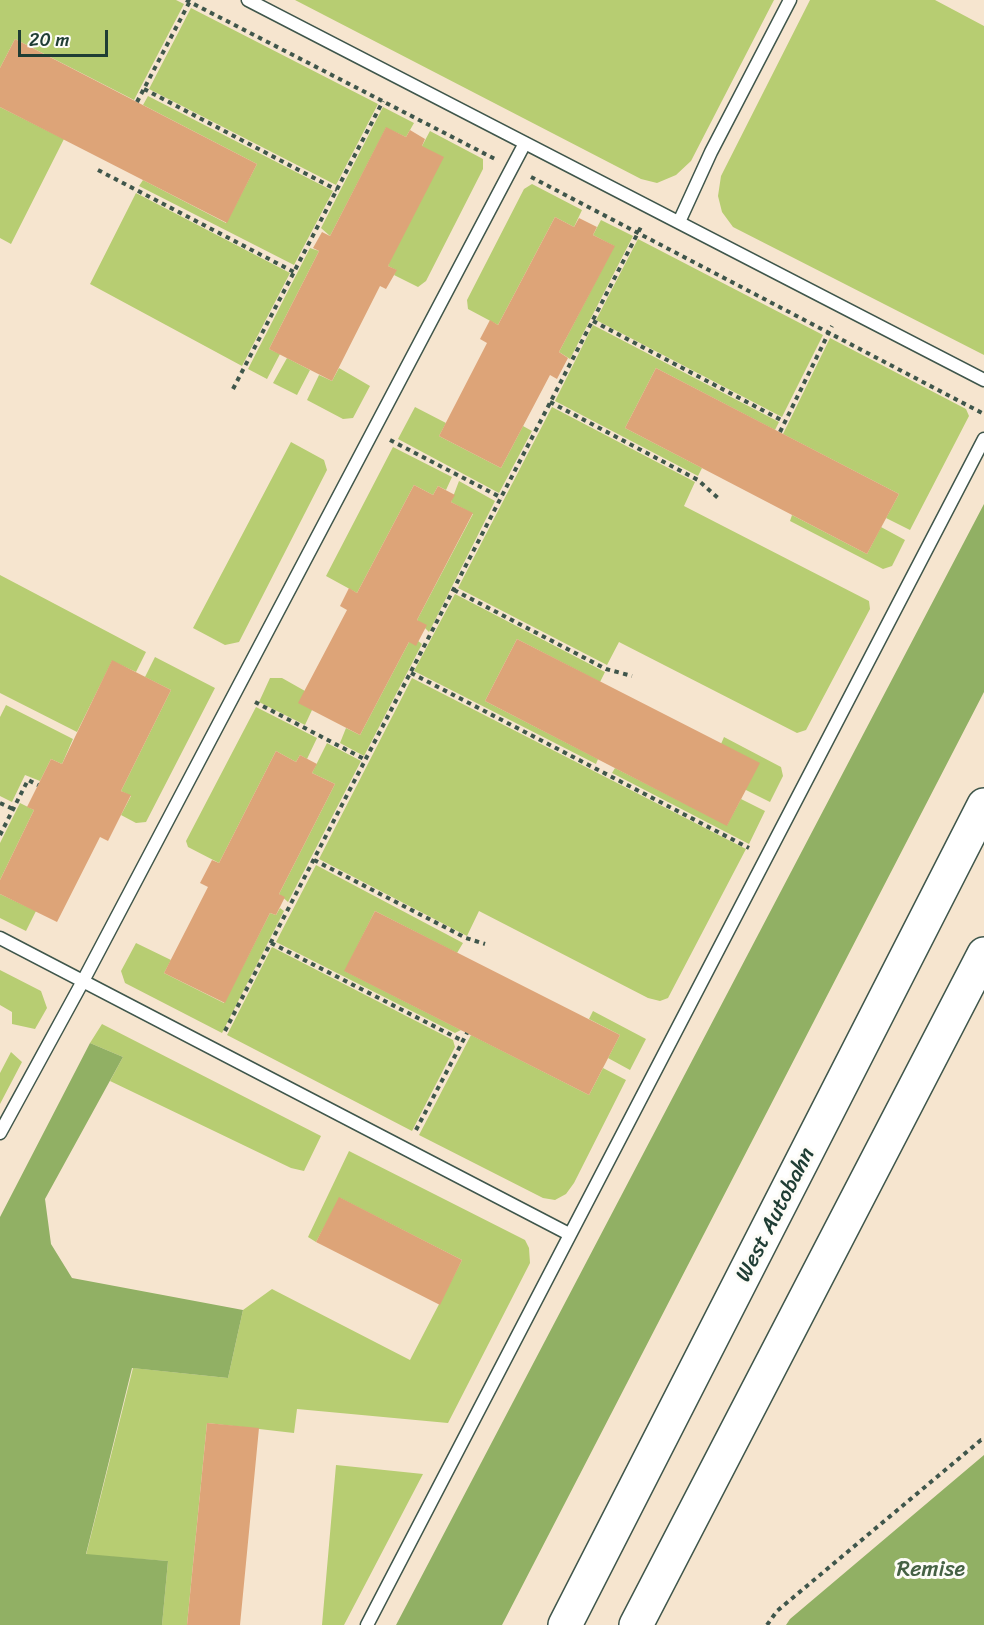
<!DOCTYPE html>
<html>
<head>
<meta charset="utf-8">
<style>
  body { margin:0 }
  #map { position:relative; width:984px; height:1625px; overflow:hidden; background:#f6e5cf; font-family:Sriracha,sans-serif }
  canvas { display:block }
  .scale { position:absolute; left:18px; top:30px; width:90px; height:27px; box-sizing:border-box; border:3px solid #1f3d34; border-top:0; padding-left:8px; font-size:18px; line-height:21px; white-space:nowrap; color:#1f3d34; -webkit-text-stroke:4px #fdfcf7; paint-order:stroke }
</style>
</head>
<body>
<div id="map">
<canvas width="984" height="1625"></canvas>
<div class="scale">20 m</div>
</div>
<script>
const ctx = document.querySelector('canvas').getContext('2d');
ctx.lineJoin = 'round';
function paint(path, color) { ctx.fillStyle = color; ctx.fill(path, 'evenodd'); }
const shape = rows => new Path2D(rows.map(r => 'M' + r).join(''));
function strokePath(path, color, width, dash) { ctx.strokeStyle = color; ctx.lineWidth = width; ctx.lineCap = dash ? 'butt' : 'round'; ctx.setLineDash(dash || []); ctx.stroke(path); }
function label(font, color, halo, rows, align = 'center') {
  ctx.font = font + ' Sriracha,sans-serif'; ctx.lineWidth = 6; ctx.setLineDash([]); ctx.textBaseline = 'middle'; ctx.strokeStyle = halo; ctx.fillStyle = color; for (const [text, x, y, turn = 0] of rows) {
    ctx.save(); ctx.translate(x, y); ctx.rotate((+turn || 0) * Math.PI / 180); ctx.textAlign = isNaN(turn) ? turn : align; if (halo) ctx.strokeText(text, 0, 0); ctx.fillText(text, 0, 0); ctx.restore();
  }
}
const green = shape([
  [0,0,176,0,184,4,134,100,15,39,0,68],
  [295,0,774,0,691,161,676,175,657,183,641,179],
  [810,0,935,0,984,26,984,355,733,227,722,212,718,196,721,176],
  [191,8,378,104,336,185,149,89],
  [148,96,333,191,294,265,139,186,143,180,226,223,257,164,143,105],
  [0,107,64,139,11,244,0,238],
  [383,107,414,123,406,137,386,128,330,236,321,228],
  [430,131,483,159,483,169,426,281,418,287,394,275,396,270,388,266,422,146],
  [532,184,582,210,574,227,555,217,498,325,468,309,467,300,524,189],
  [136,193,290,273,242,366,90,284],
  [601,220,633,236,570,359,559,352,614,246,593,235],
  [638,239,823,335,782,417,596,320],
  [310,248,319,251,269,349,280,354,267,379,248,369],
  [593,325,779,422,775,430,656,368,625,428,702,468,698,476,555,401],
  [830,338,966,409,969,416,910,530,886,518,899,494,783,434],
  [287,358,310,370,297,395,273,383],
  [339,368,370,386,353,418,343,419,307,400,319,375,332,381],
  [415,407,446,423,439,436,501,468,523,426,532,431,499,493,398,439],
  [552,407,695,482,684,506,869,601,870,609,806,730,797,733,619,642,607,665,458,588],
  [291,442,324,460,327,470,239,642,225,645,193,628],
  [393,447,452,477,446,490,438,486,433,495,414,485,357,593,326,576],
  [459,481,495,501,429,632,417,620,473,514,451,502],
  [792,515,867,554,881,527,905,540,892,566,883,569,790,521],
  [0,575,146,652,136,672,112,661,77,732,0,693],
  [455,594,605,672,600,682,517,639,485,701,598,759,596,764,414,671],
  [418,641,422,644,364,756,340,743,346,728,360,735,409,642],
  [155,657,215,688,146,822,136,823,121,815,131,796,121,791,171,690,145,677],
  [270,678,282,678,305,691,312,710,305,725,259,702],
  [412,678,746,849,668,998,660,1001,648,998,479,911,467,936,319,859],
  [6,705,73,739,62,764,51,759,40,781,25,775,12,802,0,796,0,717],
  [256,707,317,738,307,759,300,755,296,762,276,751,219,863,188,847,186,841],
  [724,737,781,767,783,776,770,802,746,790,721,744],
  [327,743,361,761,288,902,279,894,335,784,312,773],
  [615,768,727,825,741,799,765,811,749,844,612,773],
  [20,803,34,810,0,880,0,843],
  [316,865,463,943,457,953,375,911,345,971,461,1030,455,1033,276,942],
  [0,894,36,911,26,931,0,918],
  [280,908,284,911,222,1033,125,983,121,971,136,943,171,960,164,973,224,1003,270,913,276,915],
  [272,947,453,1040,455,1047,412,1131,227,1035],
  [0,970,41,991,47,1008,35,1029,12,1024,12,1012,0,1005],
  [593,1011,646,1039,630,1070,608,1058,620,1035,589,1019],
  [102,1024,321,1136,304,1171,291,1168,110,1081,123,1057,90,1043],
  [471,1035,589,1095,603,1068,626,1080,574,1183,566,1194,555,1200,543,1198,419,1135],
  [11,1052,22,1062,0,1104,0,1073],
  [349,1151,525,1240,529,1248,530,1263,448,1423,297,1409,294,1433,207,1423,187,1625,162,1625,168,1561,86,1555,133,1368,228,1378,243,1310,272,1289,410,1360,462,1260,340,1198,316,1242,308,1237],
  [336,1465,423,1474,344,1625,322,1625]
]);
const forest = shape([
  [984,504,984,692,502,1625,396,1625],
  [90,1043,123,1057,45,1199,51,1244,72,1278,243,1310,228,1378,132,1368,86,1554,168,1561,162,1625,0,1625,0,1217],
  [984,1455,984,1625,786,1625,790,1619]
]);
const building = shape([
  [15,39,257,164,227,223,0,107,0,68],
  [386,127,406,137,410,130,425,139,422,146,444,157,388,266,397,270,386,289,380,286,332,381,269,349,319,251,313,248,322,232,330,236],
  [555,217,574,227,579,218,597,227,593,235,615,246,559,352,568,358,557,379,550,375,501,468,439,436,487,343,480,339,490,320,498,325],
  [656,368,899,494,867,554,625,428],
  [414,485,433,495,438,486,455,495,451,502,473,513,417,620,427,625,416,646,409,642,360,735,298,703,347,610,340,606,349,588,357,593],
  [517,639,760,763,727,826,485,701],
  [112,660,171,690,121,791,131,795,108,841,100,837,57,922,0,894,0,880,34,810,27,807,51,759,62,764],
  [276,751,296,762,300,755,317,764,312,773,335,784,279,894,285,897,276,915,270,913,225,1003,164,973,208,887,200,883,212,860,219,863],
  [375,911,620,1035,589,1095,344,971],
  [339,1197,462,1260,440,1305,316,1242],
  [207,1423,259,1428,240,1625,187,1625]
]);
const path = shape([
  [186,0,495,159],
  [144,89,337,190],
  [137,102,190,1],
  [98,170,294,272],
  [531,177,984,414],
  [593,321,785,422],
  [233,389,383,101],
  [550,402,698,480,718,498],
  [780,432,832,326],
  [390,440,502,498],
  [454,590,606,669,632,676],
  [411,673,749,848],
  [255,702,366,760],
  [0,803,13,809],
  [0,835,28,780,38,785],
  [314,860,466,938,485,944],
  [271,943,463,1041],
  [225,1031,642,225],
  [416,1130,467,1033],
  [767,1625,777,1611,981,1440,984,1440]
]);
const service = shape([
  [248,0,984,380],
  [679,222,711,152,790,0],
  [0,938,569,1234],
  [0,1133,83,981,525,143],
  [367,1625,984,439]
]);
const motorway = shape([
  [565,1625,984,805],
  [636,1625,984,954]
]);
const streetNames = [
  ["West Autobahn",776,1215,-63]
];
const parkNames = [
  ["Remise",931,1570]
];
paint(green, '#b7cd72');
paint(forest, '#91b064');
paint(building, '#dda478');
strokePath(service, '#3f564b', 15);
strokePath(motorway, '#3f564b', 36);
strokePath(path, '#3f564b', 4, [4.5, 4.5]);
strokePath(service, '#fff', 12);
strokePath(motorway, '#fff', 33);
label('22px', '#1f3d34', '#fdfcf7', streetNames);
label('22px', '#456144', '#fdfcf7', parkNames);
</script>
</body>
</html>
